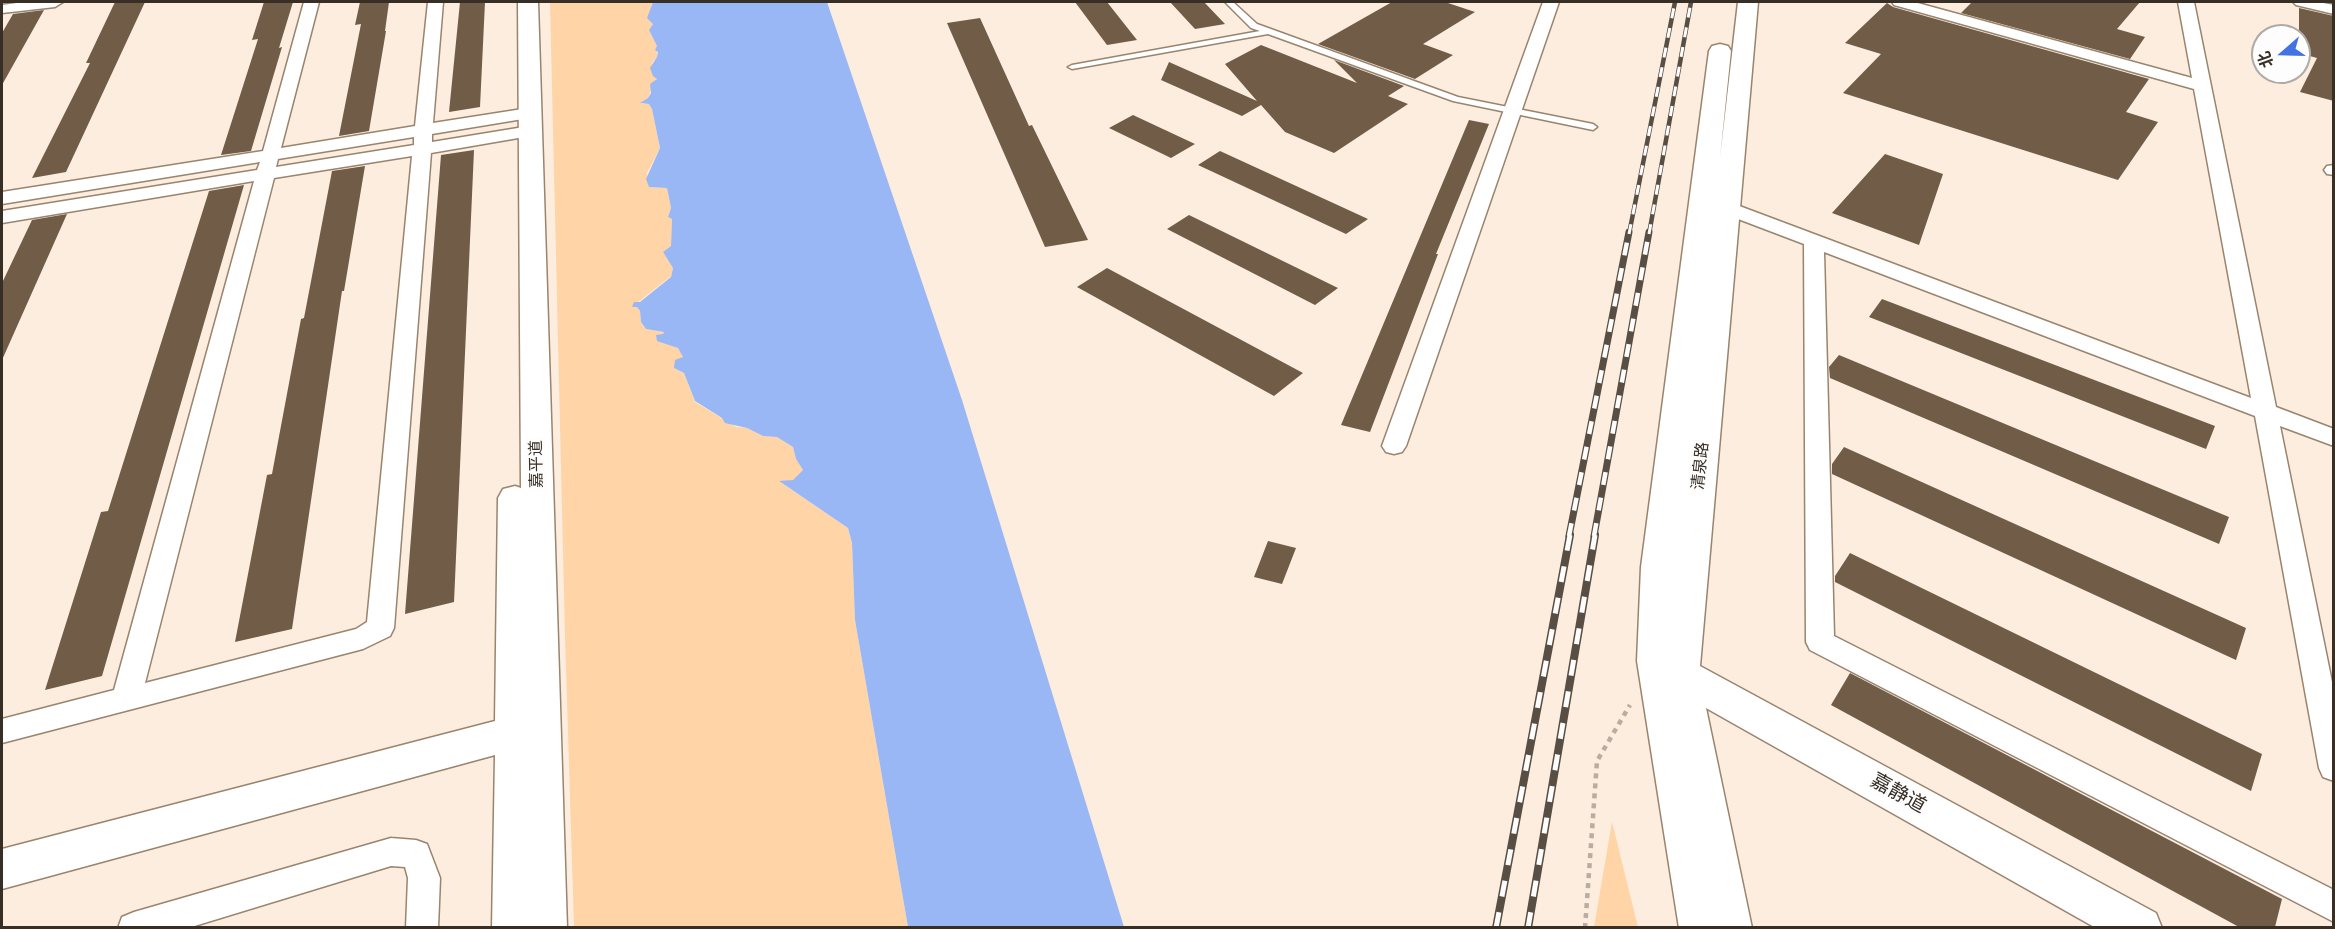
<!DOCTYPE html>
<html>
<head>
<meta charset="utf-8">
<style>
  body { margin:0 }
  #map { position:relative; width:2335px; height:929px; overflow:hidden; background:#fceddf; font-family:"Space Grotesk","Noto Sans SC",sans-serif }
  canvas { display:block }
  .frame { position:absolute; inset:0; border:3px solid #372e25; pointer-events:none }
  .north { position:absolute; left:2251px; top:24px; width:60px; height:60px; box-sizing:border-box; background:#fdfdfd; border:2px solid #aeaaa7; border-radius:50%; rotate:250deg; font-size:16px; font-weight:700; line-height:24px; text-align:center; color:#372e25 }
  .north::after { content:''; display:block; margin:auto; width:21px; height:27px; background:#4272e3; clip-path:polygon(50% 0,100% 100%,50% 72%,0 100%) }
</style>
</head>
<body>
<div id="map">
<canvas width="2335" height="929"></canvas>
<div class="frame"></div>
<div class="north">北</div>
</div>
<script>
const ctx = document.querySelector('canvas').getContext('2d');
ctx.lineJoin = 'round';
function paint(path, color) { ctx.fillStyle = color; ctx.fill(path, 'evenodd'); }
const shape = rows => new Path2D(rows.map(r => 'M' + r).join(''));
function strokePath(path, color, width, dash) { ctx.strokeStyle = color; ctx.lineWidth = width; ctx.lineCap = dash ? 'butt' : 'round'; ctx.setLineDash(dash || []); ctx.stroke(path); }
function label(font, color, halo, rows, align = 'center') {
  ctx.font = font + ' "Space Grotesk","Noto Sans SC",sans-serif'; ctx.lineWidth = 6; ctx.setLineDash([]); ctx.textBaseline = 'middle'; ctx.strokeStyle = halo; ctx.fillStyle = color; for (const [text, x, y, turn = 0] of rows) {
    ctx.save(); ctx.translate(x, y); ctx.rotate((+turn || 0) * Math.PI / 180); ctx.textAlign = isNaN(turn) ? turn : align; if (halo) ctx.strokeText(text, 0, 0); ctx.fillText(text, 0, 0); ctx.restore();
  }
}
const green = shape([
  [550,2,653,2,651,6,653,24,649,30,657,46,657,57,652,63,657,78,654,82,648,98,641,104,649,104,652,109,660,148,647,173,649,187,667,188,671,208,668,217,672,219,671,246,663,252,673,268,671,276,632,307,637,307,640,311,641,322,646,329,664,332,662,341,678,348,683,356,674,368,684,373,695,402,736,427,747,428,763,436,777,437,793,447,796,459,803,470,794,480,780,482,848,528,852,543,855,620,908,927,574,927,565,636],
  [1612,822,1638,927,1594,927]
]);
const water = shape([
  [653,2,827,2,962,400,1124,927,908,927,855,620,852,543,848,528,779,481,793,480,803,470,796,459,793,447,777,437,763,436,747,428,725,423,722,418,695,401,684,373,674,368,675,360,683,357,678,348,657,341,656,335,663,334,664,332,646,329,641,322,640,311,637,307,632,307,634,302,640,302,671,277,673,268,663,252,671,246,672,219,668,217,671,208,667,188,649,187,646,179,660,148,652,109,649,104,640,103,648,98,651,93,650,84,657,79,653,76,650,68,657,57,658,52,655,50,657,46,649,30,653,24,647,18]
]);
const building = shape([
  [115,2,145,2,66,172,32,178,90,63,86,63],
  [264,2,293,2,279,48,282,47,251,151,221,155,258,39,252,40],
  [360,2,389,2,385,31,386,31,369,131,339,136,361,24,355,25],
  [460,2,485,2,480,107,449,112],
  [1075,2,1107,2,1137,40,1107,45],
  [1170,2,1204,2,1225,24,1195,29],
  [1392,2,1445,2,1475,12,1423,44,1453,55,1415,79,1318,44],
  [1972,2,2140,2,2117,29,2145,37,2130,59,1961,13],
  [1887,3,1893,7,2149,79,2126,112,2158,122,2118,180,1843,93,1881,54,1845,43],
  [2299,8,2334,16,2334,101,2300,92,2317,58,2299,53],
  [44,10,2,85,2,33,13,14],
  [980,18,1029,126,1032,125,1088,240,1045,247,947,23],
  [1261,45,1357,83,1334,60,1404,86,1388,96,1408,104,1334,153,1285,132,1261,105,1242,116,1161,80,1169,62,1257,101,1225,64],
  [1133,115,1195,144,1171,158,1109,128],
  [1469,120,1489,124,1436,254,1438,254,1370,432,1341,425],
  [474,150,454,602,405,614,441,155],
  [1220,151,1368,219,1346,234,1198,165],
  [1885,154,1943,174,1919,245,1832,213],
  [365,166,344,291,342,291,292,629,235,642,267,475,272,474,301,319,304,318,332,171],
  [244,185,102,676,45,690,101,512,108,511,209,191],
  [67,214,2,360,2,283,32,220],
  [1189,215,1338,288,1315,305,1167,229],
  [1107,268,1303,373,1274,396,1077,287],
  [1882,299,2215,426,2206,449,1869,317],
  [1839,355,2229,517,2219,544,1830,378,1829,367],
  [1844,447,2246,628,2236,660,1832,474,1832,464],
  [1268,541,1296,548,1282,584,1254,577],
  [1850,553,2262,754,2251,791,1835,582,1835,576],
  [1850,673,2282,899,2275,927,2239,927,1831,705]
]);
const path = shape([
  [1585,928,1597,761,1630,705]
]);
const lane = shape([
  [1225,2,1233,2,1257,24,1458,97,1593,124,1597,127,1593,130,1453,101,1268,34,1072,69,1068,67,1072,65,1260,31,1251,28,1225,2]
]);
const street = shape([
  [24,2,63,2,55,7,2,13,2,5,24,2],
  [304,2,319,2,281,148,415,126,428,2,443,2,433,123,529,108,535,109,538,113,535,117,529,118,432,134,432,142,530,126,536,127,539,131,536,135,530,136,431,153,394,628,390,636,363,649,2,743,2,719,114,690,254,181,2,223,2,211,257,170,260,162,2,204,2,192,263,151,304,2],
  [414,137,414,145,276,167,278,159,414,137],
  [412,156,367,622,356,629,145,683,274,178,412,156],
  [1543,2,1559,2,1406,446,1402,452,1394,454,1386,452,1382,446,1543,2],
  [1892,2,1914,2,2192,78,2178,2,2194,2,2276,407,2334,429,2334,446,2280,426,2334,692,2334,781,2323,777,2319,768,2255,416,1824,252,1834,636,2334,890,2334,922,1810,650,1806,642,1804,244,1704,206,1702,202,1704,198,1718,198,2251,398,2194,89,1894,5,1892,2],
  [2293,2,2318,2,2334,5,2334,14,2296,5,2293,2],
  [2334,165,2334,175,2327,174,2324,170,2327,166,2334,165],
  [391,838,416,840,427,844,440,878,438,928,406,928,408,878,405,867,391,866,188,928,118,928,122,917,134,912,391,838]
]);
const secondary = shape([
  [518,2,538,2,567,928,492,928,495,755,2,889,2,849,495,721,498,498,503,489,515,486,521,488,518,2],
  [1738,2,1758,2,1700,666,2156,913,2162,928,2096,928,1706,708,1752,928,1679,928,1637,661,1641,567,1709,51,1712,46,1720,44,1728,46,1731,51,1720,158,1738,2]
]);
const railFar2 = shape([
  [1629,234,1675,2],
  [1649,234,1691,2]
]);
const railFar1 = shape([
  [1569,536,1629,232],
  [1594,536,1649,232]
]);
const rail = shape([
  [1496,928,1570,535],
  [1528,928,1595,535]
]);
const streetNames = [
  ["嘉平道",537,464,-91],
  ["清泉路",1701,466,-84]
];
const nearStreetnames = [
  ["嘉静道",1898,794,29]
];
paint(green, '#ffd4a7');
paint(water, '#99b7f5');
paint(building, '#705c47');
strokePath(lane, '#99846e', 3);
strokePath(street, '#99846e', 3);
strokePath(secondary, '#99846e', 3);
strokePath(path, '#b9aca0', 4.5, [5, 5]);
paint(lane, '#fff');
paint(street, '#fff');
paint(secondary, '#fff');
strokePath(railFar2, '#584e44', 4.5);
strokePath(railFar1, '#584e44', 7);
strokePath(rail, '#584e44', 8);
strokePath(railFar2, '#fdfdfd', 3, [10]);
strokePath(railFar1, '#fdfdfd', 4.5, [13]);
strokePath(rail, '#fdfdfd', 5, [16]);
label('16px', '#372e25', '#fdfdfd', streetNames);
label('20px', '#372e25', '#fdfdfd', nearStreetnames);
</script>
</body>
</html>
